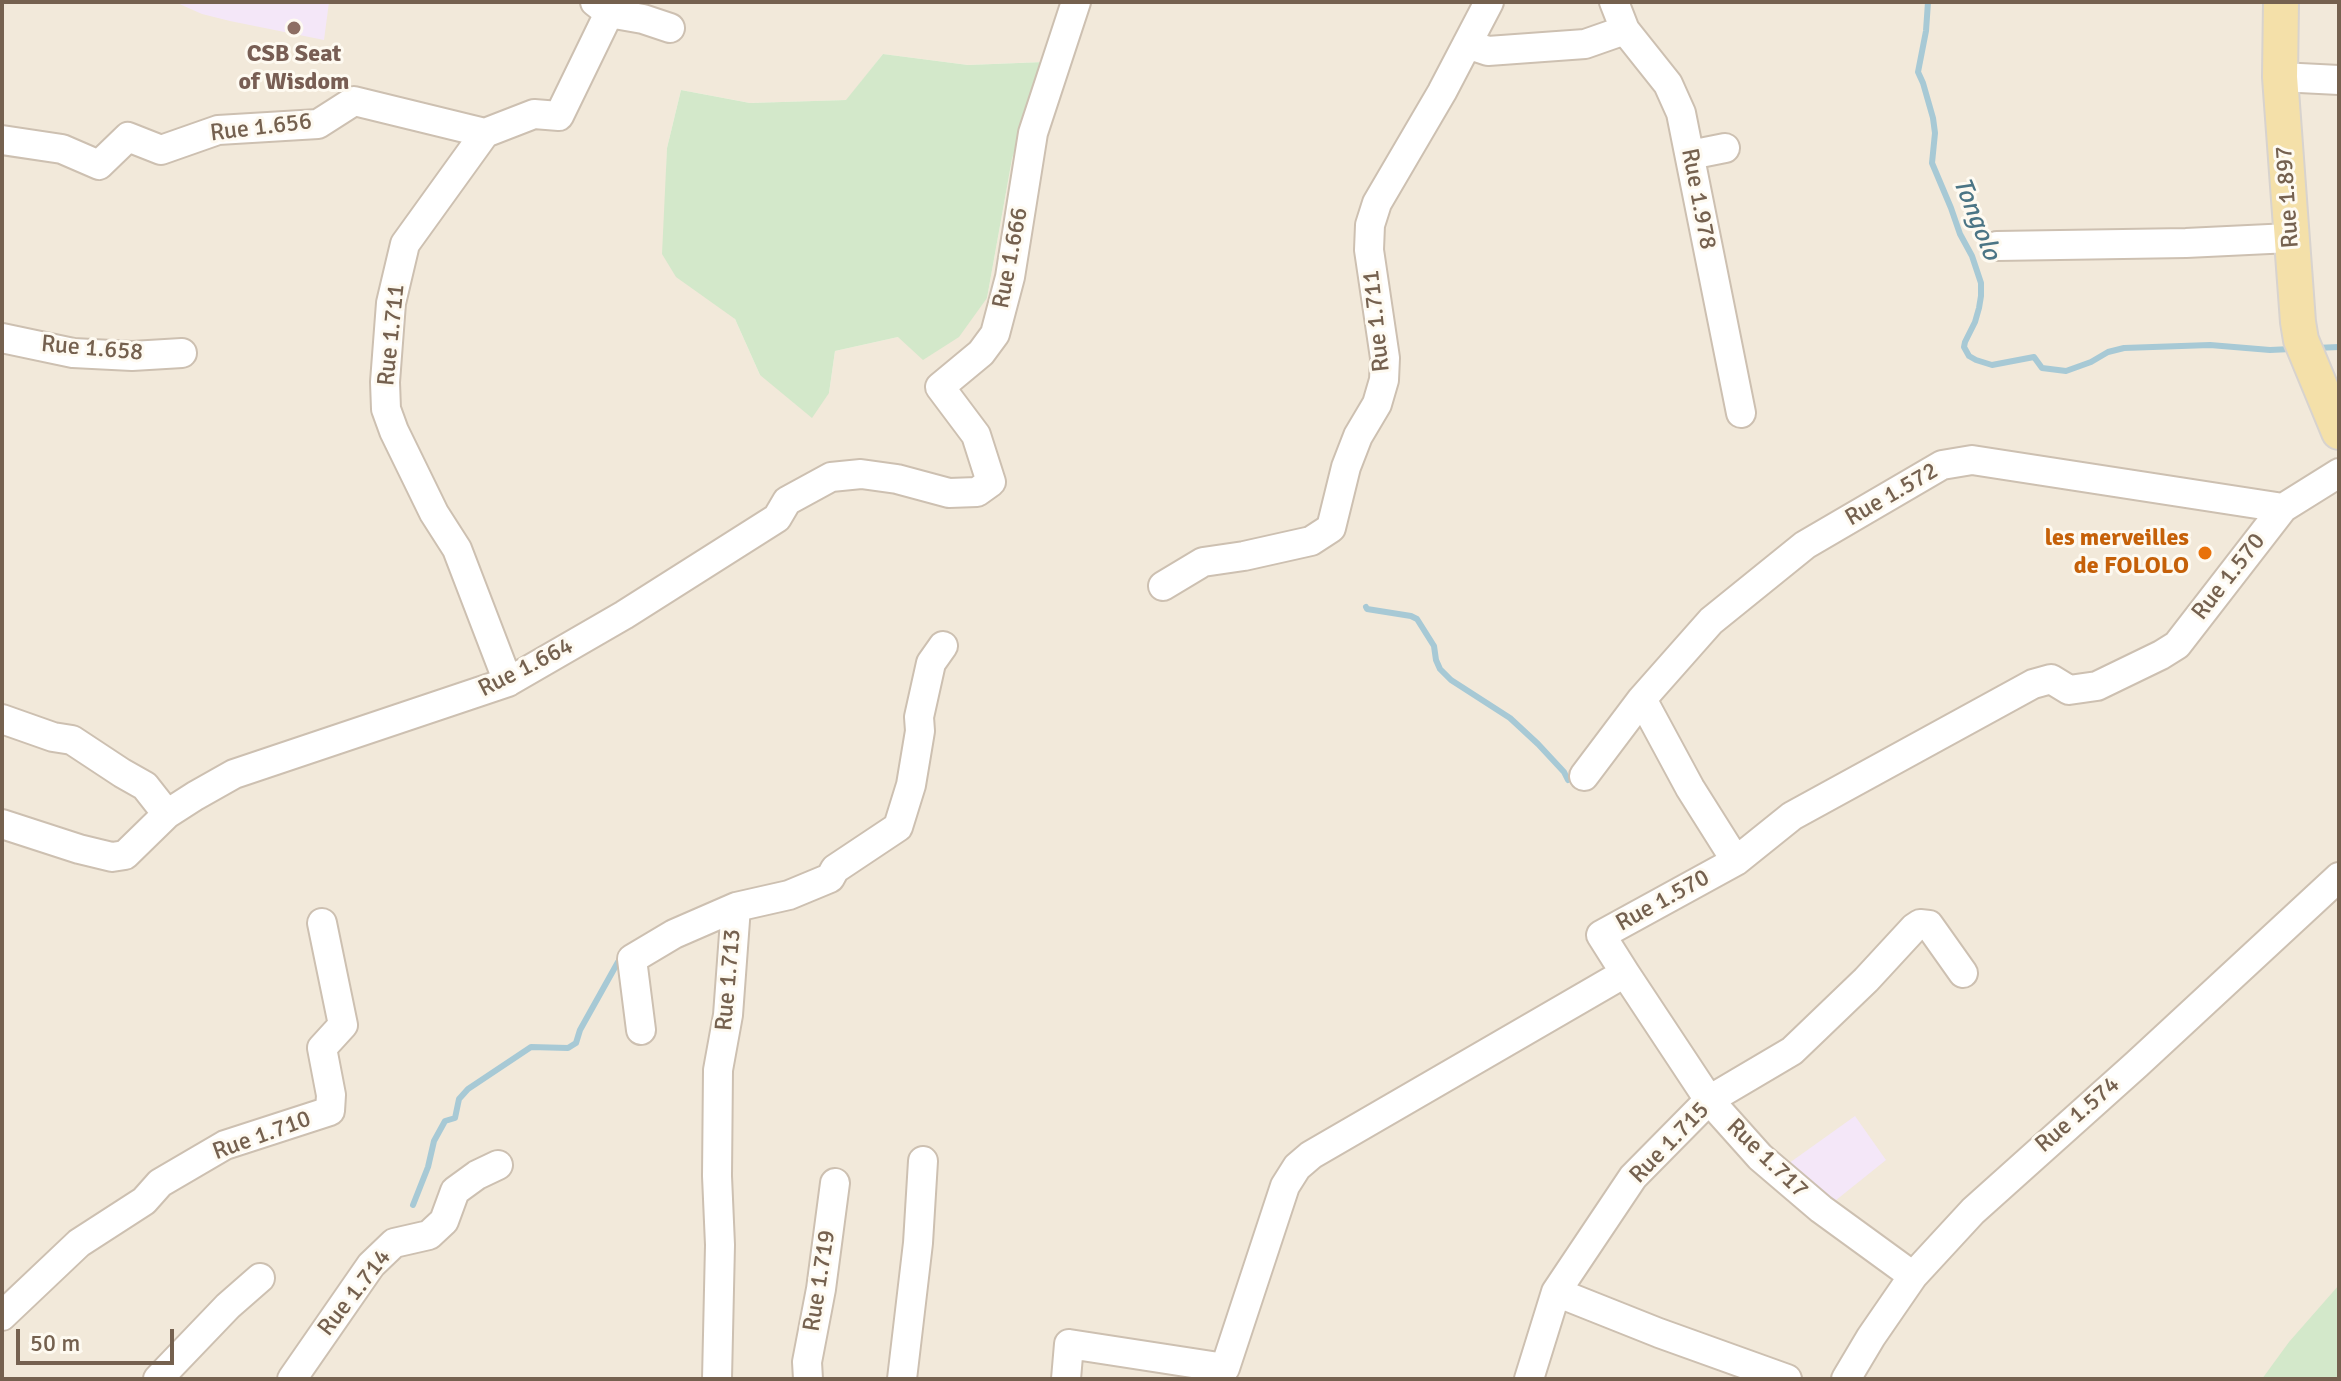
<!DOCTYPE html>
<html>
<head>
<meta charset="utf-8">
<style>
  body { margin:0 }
  #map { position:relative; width:2341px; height:1381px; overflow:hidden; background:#fbf7eb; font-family:Signika,sans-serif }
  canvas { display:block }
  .frame { position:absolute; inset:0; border:4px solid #75614f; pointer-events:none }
  .scale { position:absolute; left:16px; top:1329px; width:158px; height:36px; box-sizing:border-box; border:4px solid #75614f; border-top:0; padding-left:10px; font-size:24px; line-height:28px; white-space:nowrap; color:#75614f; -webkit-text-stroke:6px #fefaf1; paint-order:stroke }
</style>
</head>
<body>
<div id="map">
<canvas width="2341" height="1381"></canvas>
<div class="frame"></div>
<div class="scale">50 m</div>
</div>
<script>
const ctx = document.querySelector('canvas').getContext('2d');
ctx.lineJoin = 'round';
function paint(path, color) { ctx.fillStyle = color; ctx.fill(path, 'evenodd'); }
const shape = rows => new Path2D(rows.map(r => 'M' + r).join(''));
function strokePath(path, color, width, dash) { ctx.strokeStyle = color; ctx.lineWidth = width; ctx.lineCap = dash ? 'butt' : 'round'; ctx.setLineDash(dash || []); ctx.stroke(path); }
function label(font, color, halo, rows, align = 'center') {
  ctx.font = font + ' Signika,sans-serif'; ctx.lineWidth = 6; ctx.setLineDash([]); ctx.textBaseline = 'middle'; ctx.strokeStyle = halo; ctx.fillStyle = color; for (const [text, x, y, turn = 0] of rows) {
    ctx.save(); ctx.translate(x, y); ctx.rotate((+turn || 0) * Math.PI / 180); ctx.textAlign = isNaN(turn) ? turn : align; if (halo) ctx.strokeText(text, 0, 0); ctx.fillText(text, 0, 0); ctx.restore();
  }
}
const residential = shape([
  [2,2,2339,2,2339,1379,2,1379],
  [883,54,968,65,1043,62,1012,159,987,298,898,337,835,351,829,393,760,375,735,319,666,192,667,148,681,90,750,103,847,100]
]);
const education = shape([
  [175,2,329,2,324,40,230,21,202,14],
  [1855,1116,1886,1160,1830,1205,1785,1166]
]);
const green = shape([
  [883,54,968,65,1044,62,1012,159,987,298,959,337,923,360,898,337,835,351,829,393,812,418,760,375,735,319,676,277,662,254,667,148,681,90,750,103,846,100],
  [2339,1285,2339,1379,2262,1379,2289,1342]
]);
const stream = shape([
  [1928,2,1926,31,1918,72,1923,83,1933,118,1935,133,1932,163,1951,208,1960,234,1972,256,1981,283,1981,296,1979,308,1975,322,1965,342,1964,347,1969,356,1976,360,1992,365,2034,357,2042,368,2066,371,2091,362,2108,352,2124,348,2210,345,2270,350,2291,349],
  [2315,348,2339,347],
  [1366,607,1367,609,1411,616,1417,619,1434,646,1436,660,1440,669,1451,680,1510,718,1538,744,1564,772,1568,780],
  [413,1205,428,1167,434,1141,445,1121,455,1118,459,1099,468,1089,531,1047,568,1048,576,1043,580,1030,618,962,625,957]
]);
const minor = shape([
  [595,2,609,13,643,19,670,28],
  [1614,2,1625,30,1668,84,1681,113,1741,413],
  [1467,44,1488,51,1585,44,1625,30],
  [2280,77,2339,80],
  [485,133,405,244,391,303,385,382,386,409,394,431,434,513,457,549,508,682],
  [2,140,62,149,99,165,128,137,161,150,218,130,318,124,354,101,485,133,534,114,559,116,609,13],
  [1690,155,1725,148],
  [1997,246,2186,243,2290,238],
  [2,338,73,353,132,356,182,353],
  [1163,586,1203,562,1244,556,1311,541,1331,528,1346,467,1358,436,1377,404,1384,380,1385,358,1369,250,1370,225,1377,203,1442,92,1489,2],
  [1642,699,1690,788,1736,861],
  [2,719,53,737,72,740,122,773,145,786,167,814],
  [1584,776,1642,699,1711,621,1805,545,1942,465,1972,460,2283,508,2339,473],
  [2,824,79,849,112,857,125,855,167,814,195,796,234,774,508,682,624,615,777,518,787,501,831,477,861,474,897,479,949,493,977,492,991,482,976,435,940,387,981,353,995,334,1010,277,1033,133,1076,2],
  [1625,973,1709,1100,1760,1157,1821,1209,1913,1276],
  [641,1030,632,959,674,934,736,907],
  [1556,1292,1659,1333,1787,1379],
  [2,1316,79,1243,144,1201,160,1183,225,1145,330,1111,331,1095,322,1048,343,1025,322,923],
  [158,1379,228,1306,260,1278],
  [292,1379,371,1265,394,1243,429,1235,444,1221,455,1191,477,1175,498,1165],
  [717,1379,720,1245,717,1176,718,1070,728,1015,736,907,789,895,830,878,835,869,898,827,911,785,920,731,919,717,931,663,943,646],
  [808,1379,807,1362,821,1289,835,1183],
  [902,1379,918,1243,923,1161],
  [1066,1379,1069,1344,1225,1368,1285,1186,1297,1167,1311,1155,1625,973,1601,935,1736,861,1792,816,2033,684,2051,679,2069,690,2097,686,2161,655,2177,645,2283,508],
  [1529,1379,1556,1292,1633,1177,1709,1100,1792,1051,1866,980,1914,928,1920,924,1929,925,1963,973],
  [1846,1379,1871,1337,1913,1276,1973,1211,2137,1064,2339,877]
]);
const major = shape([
  [2281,2,2280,77,2298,322,2301,340,2339,432]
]);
const markers = [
  [294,28,8,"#8d6e63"],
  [2205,553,8,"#e8710a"]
];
const educationNames = [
  ["CSB Seat",294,55],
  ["of Wisdom",294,83]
];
const streetNames = [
  ["Rue 1.656",261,128,-7],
  ["Rue 1.897",2288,197,-94],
  ["Rue 1.978",1698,199,79],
  ["Rue 1.666",1011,258,-79],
  ["Rue 1.711",1377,321,-96],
  ["Rue 1.711",392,335,-84],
  ["Rue 1.658",92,349,5],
  ["Rue 1.572",1892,495,-30],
  ["Rue 1.570",2229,577,-52],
  ["Rue 1.664",526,668,-27],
  ["Rue 1.570",1663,901,-29],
  ["Rue 1.713",729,980,-85],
  ["Rue 1.574",2078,1115,-41],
  ["Rue 1.710",262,1136,-20],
  ["Rue 1.715",1670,1143,-46],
  ["Rue 1.717",1767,1159,44],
  ["Rue 1.719",820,1281,-81],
  ["Rue 1.714",355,1293,-52]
];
const foodNames = [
  ["les merveilles",2189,539],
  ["de FOLOLO",2189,567]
];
const waterNames = [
  ["Tongolo",1976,219,68]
];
paint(residential, '#f2e9da');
paint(education, '#f4e7f8');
paint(green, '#d3e8ca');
strokePath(stream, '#a7c9d5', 6);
strokePath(minor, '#cdc0b1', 32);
strokePath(major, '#d8d3ce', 38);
strokePath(minor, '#fff', 28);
strokePath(major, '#f4e0a9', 34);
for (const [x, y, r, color] of markers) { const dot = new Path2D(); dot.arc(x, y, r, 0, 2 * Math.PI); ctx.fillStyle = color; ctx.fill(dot); strokePath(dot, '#fefaf1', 3); }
label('bold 24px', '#785e54', '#fefaf1', educationNames);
label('24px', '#75614f', '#fefaf1', streetNames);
label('bold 24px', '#c56008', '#fefaf1', foodNames, 'right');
label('italic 26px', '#4b7585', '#fefaf1', waterNames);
</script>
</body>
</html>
